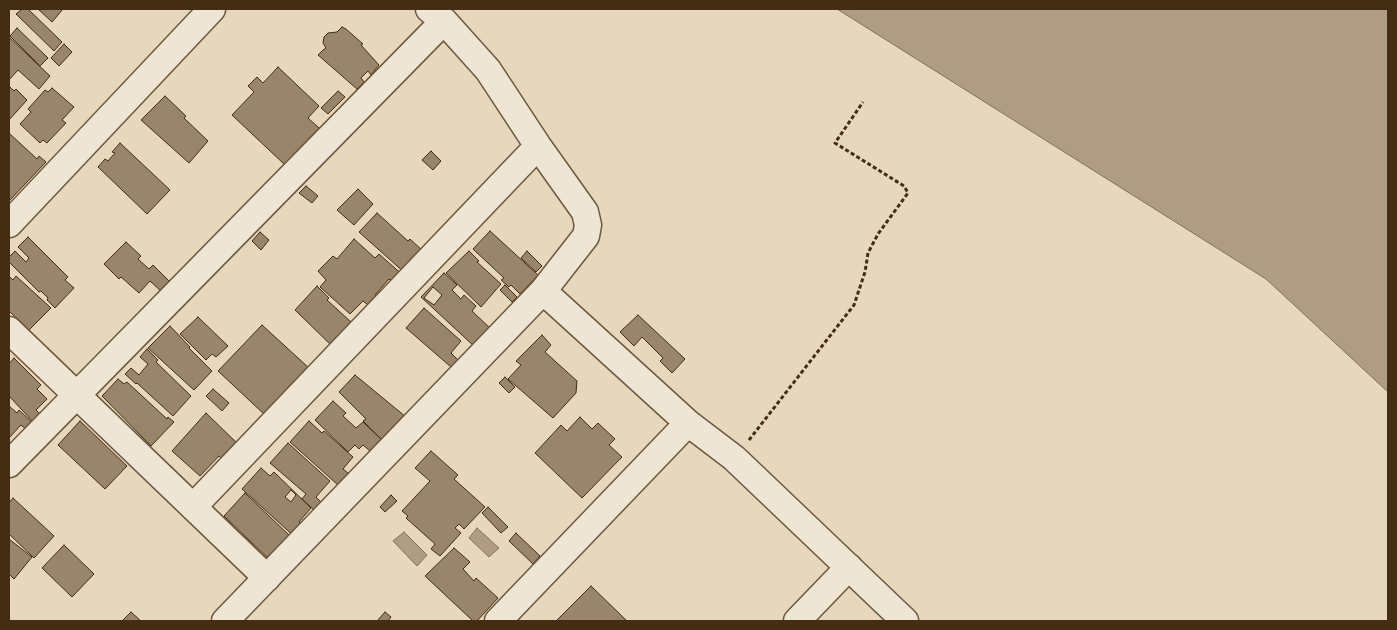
<!DOCTYPE html>
<html>
<head>
<meta charset="utf-8">
<style>
  body { margin:0 }
  #map { position:relative; width:1397px; height:630px; overflow:hidden; background:#e6d7bd; font-family:"Sorts Mill Goudy",serif }
  canvas { display:block }
  .frame { position:absolute; inset:0; border:10px solid #442d12; pointer-events:none }
</style>
</head>
<body>
<div id="map">
<canvas width="1397" height="630"></canvas>
<div class="frame"></div>
</div>
<script>
const ctx = document.querySelector('canvas').getContext('2d');
ctx.lineJoin = 'round';
function paint(path, color) { ctx.fillStyle = color; ctx.fill(path, 'evenodd'); }
const shape = rows => new Path2D(rows.map(r => 'M' + r).join(''));
function strokePath(path, color, width, dash) { ctx.strokeStyle = color; ctx.lineWidth = width; ctx.lineCap = dash ? 'butt' : 'round'; ctx.setLineDash(dash || []); ctx.stroke(path); }
const water = shape([
  [837,9,1388,9,1388,392,1266,279,837,9],
  [477,528,499,548,489,557,469,538,477,528],
  [404,532,427,555,417,566,393,541,404,532]
]);
const building = shape([
  [22,9,28,9,62,42,54,51,16,14,22,9],
  [38,9,63,9,52,22,38,9],
  [342,27,346,29,363,44,361,45,379,65,371,75,368,71,361,78,364,82,357,89,318,55,323,50,326,48,323,43,324,37,328,33,337,32,342,27],
  [17,28,48,58,40,66,10,36,17,28],
  [9,37,50,76,39,89,18,70,9,80,9,37],
  [64,44,72,52,59,66,51,58,64,44],
  [278,67,319,106,308,118,319,128,285,165,232,115,254,92,248,86,257,77,263,83,278,67],
  [9,86,14,91,16,89,27,100,9,120,9,86],
  [52,88,74,107,62,120,66,123,47,143,43,140,40,143,20,124,31,112,28,109,45,90,48,92,52,88],
  [338,91,345,97,328,114,321,108,338,91],
  [165,96,186,116,184,118,208,141,189,163,141,120,165,96],
  [9,133,37,159,39,156,46,162,9,201,9,133],
  [120,143,170,190,147,214,98,167,105,159,108,161,115,153,112,152,120,143],
  [431,151,441,161,433,170,422,160,431,151],
  [306,186,318,196,312,203,299,193,306,186],
  [358,189,373,204,354,225,337,210,358,189],
  [377,213,408,241,410,239,425,253,406,274,359,232,377,213],
  [490,231,538,275,520,294,511,285,509,287,501,280,504,278,473,249,490,231],
  [260,232,269,240,261,250,252,241,260,232],
  [28,237,68,277,65,280,74,288,55,308,47,300,48,298,41,291,39,292,9,262,9,257,15,251,26,262,29,258,18,247,28,237],
  [354,239,375,258,379,254,405,277,397,287,389,279,375,295,381,300,373,309,363,301,350,314,320,287,326,280,318,271,333,256,337,259,354,239],
  [126,242,141,256,138,259,149,269,153,265,171,283,163,293,150,281,139,293,121,277,119,279,104,264,126,242],
  [469,251,479,261,477,262,501,284,481,307,446,273,469,251],
  [527,251,542,266,536,272,521,258,527,251],
  [444,273,457,285,452,290,461,299,464,295,476,306,472,311,492,330,476,348,421,297,444,273],
  [433,287,442,295,434,305,424,298,433,287],
  [9,276,13,280,16,276,51,308,29,330,9,311,9,276],
  [505,285,517,297,512,302,500,290,505,285],
  [317,286,329,298,327,300,351,322,334,348,295,310,317,286],
  [424,308,461,341,451,353,458,360,451,367,406,328,424,308],
  [638,315,685,359,672,373,660,361,663,358,642,337,634,346,620,332,638,315],
  [198,317,228,346,216,357,212,354,206,360,180,334,198,317],
  [262,325,309,368,265,415,218,371,262,325],
  [170,326,190,347,189,348,212,371,194,390,148,348,170,326],
  [542,335,551,345,545,352,577,381,576,393,553,418,508,379,521,365,516,361,542,335],
  [147,349,158,360,156,362,191,396,173,416,137,383,136,384,125,374,131,368,139,375,148,364,140,357,147,349],
  [14,358,41,385,37,389,47,399,36,410,43,417,36,425,9,396,9,364,14,358],
  [355,375,406,417,383,441,363,421,366,419,339,392,355,375],
  [505,377,515,387,509,393,499,383,505,377],
  [118,379,124,384,127,382,167,419,168,417,174,422,151,446,102,396,118,379],
  [213,389,229,403,222,411,206,396,213,389],
  [333,401,346,413,343,416,356,428,363,422,381,439,370,451,363,445,359,449,355,445,348,452,315,420,333,401],
  [9,406,17,413,19,410,35,425,29,432,21,425,9,438,9,406],
  [206,413,240,446,222,459,219,456,200,476,172,451,206,413],
  [580,417,592,429,598,423,615,439,609,445,622,457,582,498,535,453,561,425,567,431,580,417],
  [80,421,127,466,105,489,58,445,80,421],
  [309,421,322,433,324,431,353,457,343,469,348,473,338,485,290,442,309,421],
  [288,443,330,481,316,497,322,503,315,511,302,499,306,494,270,463,288,443],
  [431,451,458,475,454,479,485,507,464,529,459,524,455,528,461,533,440,556,431,549,435,544,406,518,408,516,402,511,430,481,415,468,431,451],
  [261,468,270,476,274,472,311,508,299,522,305,529,297,539,242,489,261,468],
  [291,490,296,495,291,502,285,497,291,490],
  [245,493,289,535,280,545,286,550,273,563,224,516,245,493],
  [391,495,397,501,385,512,380,507,391,495],
  [13,498,54,536,34,558,9,534,9,503,13,498],
  [488,507,508,527,501,533,482,513,488,507],
  [516,533,540,556,533,564,509,541,516,533],
  [9,539,32,557,14,579,9,574,9,539],
  [64,545,94,574,72,597,42,568,64,545],
  [454,548,470,562,463,569,474,581,476,578,498,598,477,621,473,621,425,576,454,548],
  [591,586,627,621,556,621,591,586],
  [131,612,141,621,122,621,131,612],
  [385,612,391,617,388,621,377,621,385,612]
]);
const path = shape([
  [749,440,854,305,865,272,868,253,878,234,908,193,904,186,835,143,863,102]
]);
const street = shape([
  [9,224,212,9],
  [543,291,688,423,734,458,905,621],
  [9,330,267,578],
  [9,464,444,21],
  [193,507,538,146],
  [225,621,543,291,586,236,588,225,585,212,538,146,488,70,444,21,429,9],
  [498,621,688,423],
  [797,621,849,567]
]);
paint(water, '#af9d83');
strokePath(water, '#847056', 1);
paint(building, '#98856b');
strokePath(building, '#442d12', 1);
strokePath(street, '#6c583d', 29);
strokePath(path, '#442d12', 3, [4, 2.5]);
strokePath(street, '#efe5d4', 26);
</script>
</body>
</html>
